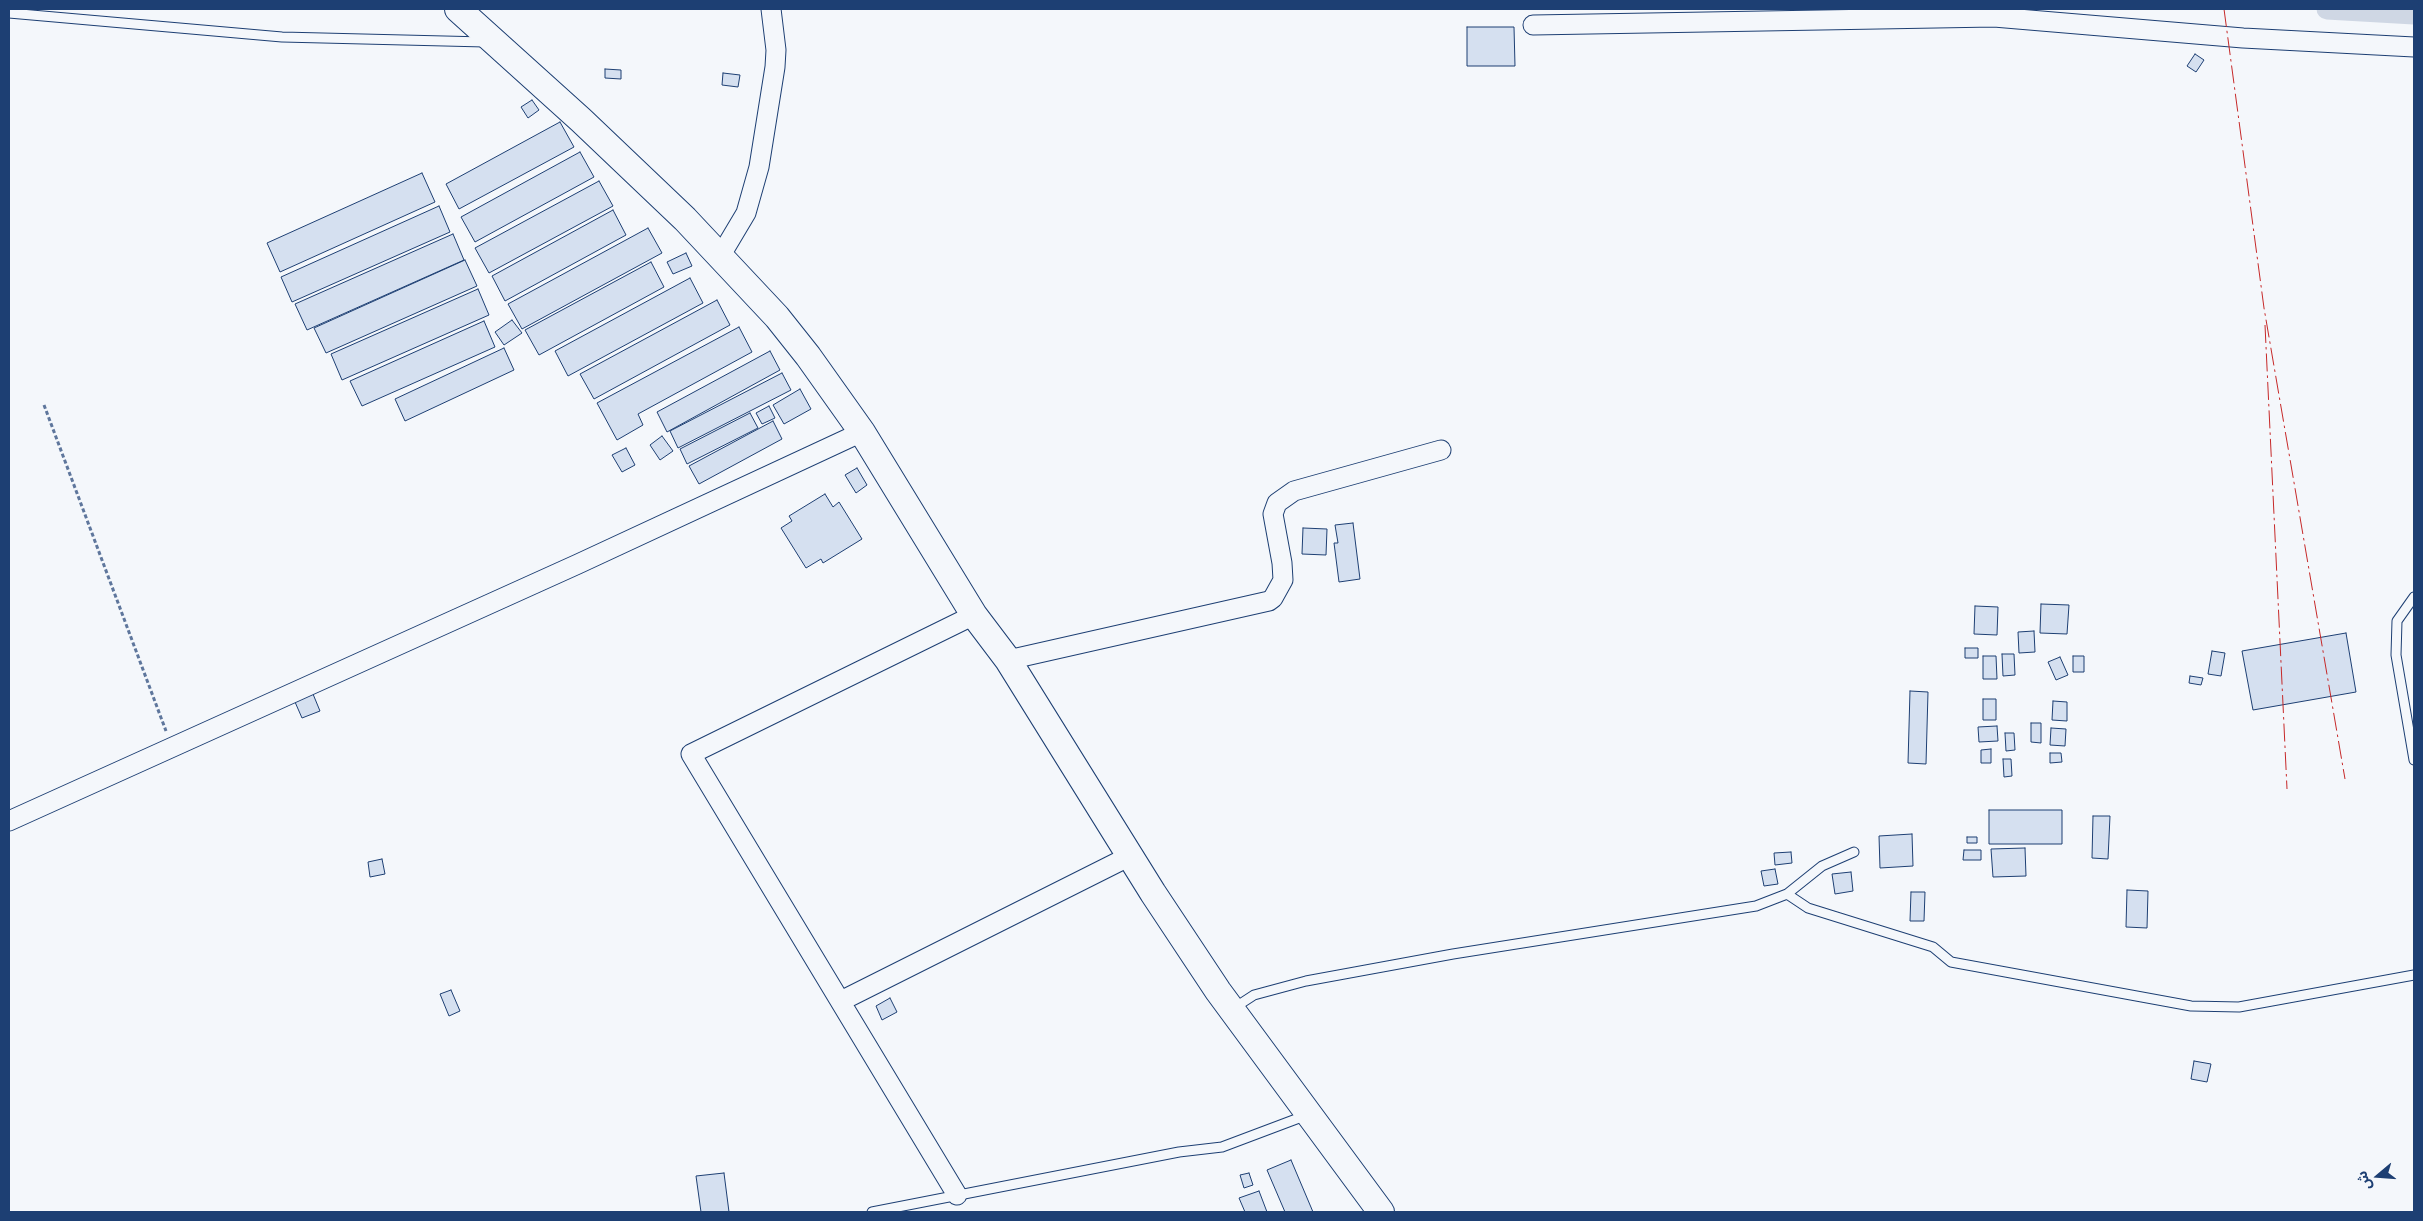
<!DOCTYPE html>
<html>
<head>
<meta charset="utf-8">
<style>
  body { margin:0 }
  #map { position:relative; width:2423px; height:1221px; overflow:hidden; background:#f4f7fb; font-family:Quicksand,"Noto Sans Arabic",sans-serif }
  canvas { display:block }
  .frame { position:absolute; inset:0; border:10px solid #1d3f73; pointer-events:none }
  .north { position:absolute; left:2353px; top:1151px; width:50px; height:50px; -webkit-text-stroke:4px #f4f7fb; paint-order:stroke; rotate:252deg; font-size:14px; font-weight:700; line-height:20px; text-align:center; color:#1d3f73 }
  .north::after { content:''; display:block; margin:auto; width:18px; height:22px; background:#1d3f73; clip-path:polygon(50% 0,100% 100%,50% 72%,0 100%) }
</style>
</head>
<body>
<div id="map">
<canvas width="2423" height="1221"></canvas>
<div class="frame"></div>
<div class="north">ش</div>
</div>
<script>
const ctx = document.querySelector('canvas').getContext('2d');
ctx.lineJoin = 'round';
const shape = rows => new Path2D(rows.map(r => 'M' + r).join(''));
function strokePath(path, color, width, dash) { ctx.strokeStyle = color; ctx.lineWidth = width; ctx.lineCap = dash ? 'butt' : 'round'; ctx.setLineDash(dash || []); ctx.stroke(path); }
function paint(path, color) { ctx.fillStyle = color; ctx.fill(path, 'evenodd'); }
const canal = shape([
  [2327,9,2414,14]
]);
const building = shape([
  [1467,27,1514,27,1515,66,1467,66,1467,27],
  [2195,54,2204,60,2196,72,2187,66,2195,54],
  [605,69,621,70,621,79,605,78,605,69],
  [723,73,740,75,738,87,722,85,723,73],
  [532,100,539,110,528,118,521,107,532,100],
  [560,122,574,147,459,209,446,184,560,122],
  [580,152,594,177,475,242,461,217,580,152],
  [422,173,435,202,280,272,267,243,422,173],
  [599,181,613,206,489,273,475,248,599,181],
  [439,206,450,232,292,302,281,277,439,206],
  [613,210,626,235,505,301,492,276,613,210],
  [648,228,662,253,522,329,508,304,648,228],
  [453,234,464,260,307,330,295,304,453,234],
  [686,253,692,266,673,274,667,262,686,253],
  [465,260,477,286,326,353,314,328,465,260],
  [651,262,664,287,539,355,525,330,651,262],
  [690,278,703,303,568,376,555,351,690,278],
  [478,289,489,315,342,380,331,354,478,289],
  [717,300,730,325,594,399,580,374,717,300],
  [512,320,522,333,504,345,495,332,512,320],
  [484,321,495,347,362,406,350,381,484,321],
  [739,327,752,352,638,414,643,425,617,440,597,403,739,327],
  [504,348,514,370,405,421,395,399,504,348],
  [770,351,780,370,667,432,657,412,770,351],
  [782,373,791,390,678,448,670,431,782,373],
  [800,389,811,409,784,424,773,405,800,389],
  [769,406,775,418,762,424,756,413,769,406],
  [750,413,758,428,687,464,680,449,750,413],
  [773,421,782,439,699,484,689,466,773,421],
  [662,436,673,451,660,460,650,445,662,436],
  [626,448,635,465,622,472,612,455,626,448],
  [857,468,867,485,856,493,845,475,857,468],
  [825,494,833,507,839,502,862,539,823,563,821,559,806,568,781,528,792,521,789,516,825,494],
  [1353,523,1360,579,1339,582,1334,543,1338,543,1335,525,1353,523],
  [1303,528,1327,529,1326,555,1302,554,1303,528],
  [2041,604,2069,605,2067,634,2040,633,2041,604],
  [1975,606,1998,607,1997,635,1974,634,1975,606],
  [2034,631,2035,652,2019,653,2018,632,2034,631],
  [2346,633,2356,692,2253,710,2242,651,2346,633],
  [1965,648,1978,648,1978,658,1965,658,1965,648],
  [2212,651,2225,653,2221,676,2208,674,2212,651],
  [2002,654,2014,654,2015,675,2003,676,2002,654],
  [1983,656,1996,656,1997,679,1983,679,1983,656],
  [2073,656,2084,656,2084,672,2073,672,2073,656],
  [2060,657,2068,675,2056,680,2048,662,2060,657],
  [2190,676,2203,678,2201,685,2189,683,2190,676],
  [1910,691,1928,692,1926,764,1908,763,1910,691],
  [313,694,320,711,302,718,295,702,313,694],
  [1983,699,1996,699,1996,720,1983,720,1983,699],
  [2053,701,2067,702,2067,721,2052,720,2053,701],
  [2031,723,2041,723,2041,743,2031,742,2031,723],
  [1997,726,1998,741,1979,742,1978,727,1997,726],
  [2051,728,2066,729,2065,746,2050,745,2051,728],
  [2005,733,2014,733,2015,750,2006,751,2005,733],
  [1991,749,1991,763,1981,763,1981,750,1991,749],
  [2050,753,2061,753,2062,762,2050,763,2050,753],
  [2003,759,2011,759,2012,776,2004,777,2003,759],
  [1989,810,2062,810,2062,844,1989,844,1989,810],
  [2093,816,2110,816,2108,859,2092,858,2093,816],
  [1912,834,1913,866,1880,868,1879,836,1912,834],
  [1967,837,1977,837,1977,843,1967,843,1967,837],
  [2025,848,2026,876,1993,877,1991,849,2025,848],
  [1964,850,1981,850,1981,860,1963,860,1964,850],
  [1791,852,1792,863,1775,865,1774,853,1791,852],
  [382,859,385,874,370,877,368,862,382,859],
  [1775,869,1778,884,1764,886,1761,871,1775,869],
  [1851,872,1853,891,1835,894,1832,874,1851,872],
  [2127,890,2148,891,2147,928,2126,927,2127,890],
  [1911,892,1925,892,1924,921,1910,921,1911,892],
  [451,990,460,1011,449,1016,440,994,451,990],
  [890,998,897,1012,882,1020,876,1006,890,998],
  [2194,1061,2211,1064,2207,1082,2191,1079,2194,1061],
  [1291,1160,1313,1212,1285,1212,1267,1170,1291,1160],
  [724,1173,729,1212,701,1212,696,1176,724,1173],
  [1249,1173,1253,1185,1244,1188,1240,1175,1249,1173],
  [1259,1191,1267,1212,1245,1212,1239,1198,1259,1191]
]);
const path = shape([
  [44,405,166,731]
]);
const lane = shape([
  [9,13,282,37,485,42],
  [2414,597,2397,621,2396,655,2414,760],
  [1787,894,1808,908,1933,947,1951,962,2191,1006,2239,1007,2414,975],
  [1234,1008,1254,995,1306,981,1453,954,1756,906,1787,894,1822,866,1854,852],
  [872,1212,1179,1152,1222,1147,1307,1115]
]);
const street = shape([
  [1533,25,1994,17,2243,38,2414,47],
  [721,255,746,213,759,167,775,67,776,50,771,9],
  [1008,660,1269,601,1273,598,1283,580,1282,563,1273,514,1277,503,1294,491,1441,450],
  [9,821,578,564,862,432],
  [841,1001,1130,856],
  [957,1195,691,754,974,615]
]);
const secondary = shape([
  [458,9,581,120,685,219,777,317,808,356,862,432,974,615,1008,660,1153,893,1218,991,1381,1212]
]);
const power = shape([
  [2224,9,2264,308,2345,779],
  [2265,325,2287,789]
]);
strokePath(canal, '#cfd7e4', 21);
paint(building, '#d5e0f0');
strokePath(building, '#1d3f73', 1);
strokePath(lane, '#1d3f73', 11);
strokePath(street, '#1d3f73', 21);
strokePath(secondary, '#1d3f73', 28);
strokePath(path, '#5e769c', 3, [4, 2.5]);
strokePath(lane, '#f4f7fb', 9);
strokePath(street, '#f4f7fb', 19);
strokePath(secondary, '#f4f7fb', 26);
strokePath(power, '#c62828', 1, [18, 4, 2.5, 4]);
</script>
</body>
</html>
